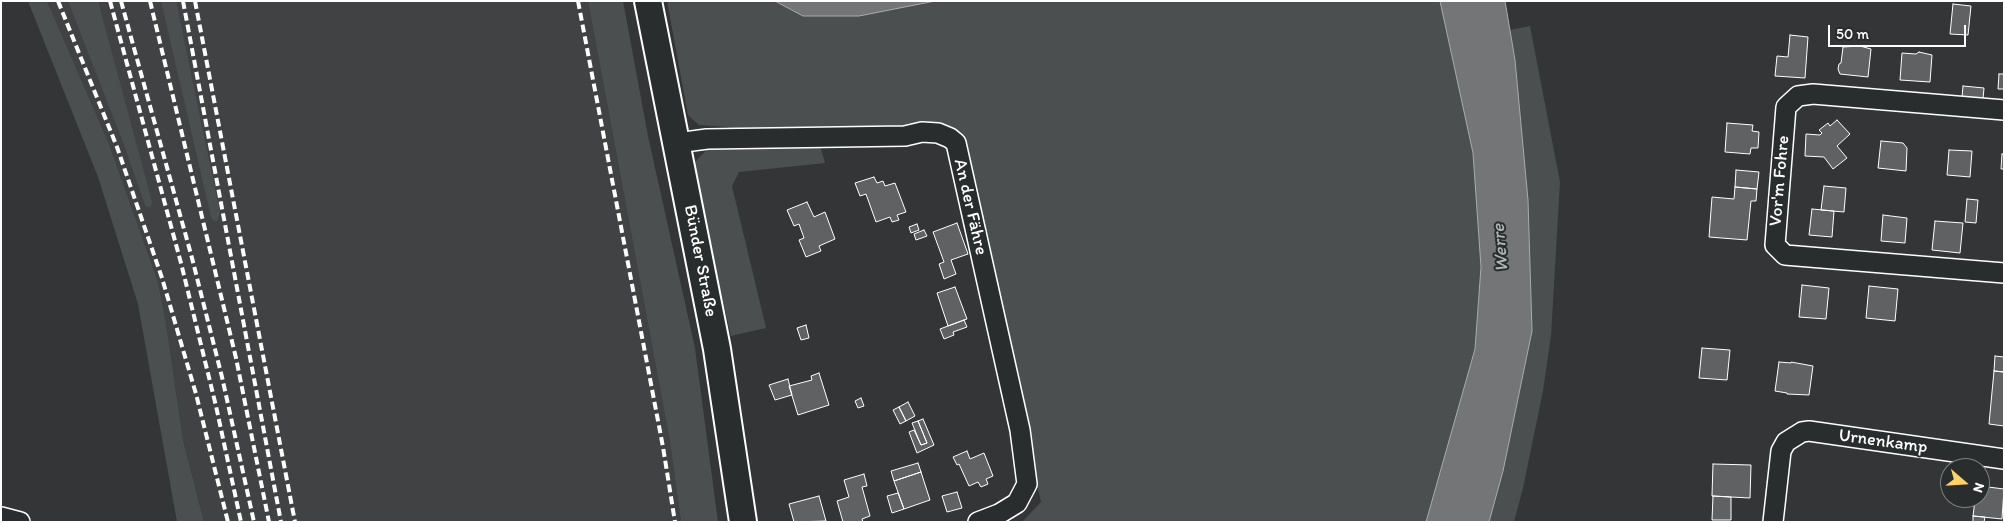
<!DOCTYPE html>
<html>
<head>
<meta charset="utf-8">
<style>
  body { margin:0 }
  #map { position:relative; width:2005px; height:523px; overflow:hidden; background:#333536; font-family:Itim,sans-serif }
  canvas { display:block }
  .frame { position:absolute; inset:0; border:2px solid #fff; pointer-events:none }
  .north { position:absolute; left:1940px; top:458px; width:50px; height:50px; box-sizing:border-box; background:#2a2d2e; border:1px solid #7f8182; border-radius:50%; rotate:109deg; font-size:14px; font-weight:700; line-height:20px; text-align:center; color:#fff }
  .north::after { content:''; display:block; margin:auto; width:18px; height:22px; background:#ffd166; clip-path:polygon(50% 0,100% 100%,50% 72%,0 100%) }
  .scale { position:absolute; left:1828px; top:25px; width:138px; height:22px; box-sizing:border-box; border:2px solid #fff; border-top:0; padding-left:6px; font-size:15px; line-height:18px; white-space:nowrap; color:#fff; -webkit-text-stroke:4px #2a2d2e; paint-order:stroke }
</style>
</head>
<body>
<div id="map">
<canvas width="2005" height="523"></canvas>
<div class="frame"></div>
<div class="north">N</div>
<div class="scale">50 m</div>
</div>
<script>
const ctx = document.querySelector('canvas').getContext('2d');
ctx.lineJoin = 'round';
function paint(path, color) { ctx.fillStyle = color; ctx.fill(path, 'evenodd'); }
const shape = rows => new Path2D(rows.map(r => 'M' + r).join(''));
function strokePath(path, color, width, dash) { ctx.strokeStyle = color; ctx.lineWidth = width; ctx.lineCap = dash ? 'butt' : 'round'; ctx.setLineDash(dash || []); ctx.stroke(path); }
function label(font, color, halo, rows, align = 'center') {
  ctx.font = font + ' Itim,sans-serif'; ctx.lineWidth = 4; ctx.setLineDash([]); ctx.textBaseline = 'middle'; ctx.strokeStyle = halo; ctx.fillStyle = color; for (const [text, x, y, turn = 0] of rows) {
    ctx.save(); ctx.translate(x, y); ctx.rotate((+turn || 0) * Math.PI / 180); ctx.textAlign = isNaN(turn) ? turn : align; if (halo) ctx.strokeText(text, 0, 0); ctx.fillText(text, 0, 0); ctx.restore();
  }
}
const built = shape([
  [47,1,588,1,670,442,681,522,204,522,183,440,166,323,158,282,109,144]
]);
const green = shape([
  [28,1,47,1,109,144,158,282,166,323,183,440,204,522,177,522,138,304,98,177],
  [68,1,98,1,152,202,151,207,148,207,145,205,123,142],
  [161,1,176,1,220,213,217,221,214,221,211,217],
  [588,1,623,1,648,136,695,348,718,522,681,522,670,442],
  [667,1,775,1,803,16,859,16,935,1,1440,1,1473,153,1481,267,1475,349,1426,522,1022,522,1041,502,959,139,816,131,825,163,739,172,732,186,766,328,731,336,692,165,729,127,699,125,688,115],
  [1530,26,1560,182,1551,336,1543,391,1523,488,1514,522,1489,522,1503,471,1532,331,1528,200,1515,60,1510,30]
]);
const water = shape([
  [775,1,935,1,859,16,803,16,775,1],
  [1440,1,1505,1,1515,60,1528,200,1532,331,1503,471,1489,522,1426,522,1475,349,1481,267,1473,153,1440,1]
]);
const building = shape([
  [1953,4,1971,6,1968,35,1950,34,1953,4],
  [1790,35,1808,37,1805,78,1775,76,1777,56,1788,57,1790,35],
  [1860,46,1871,49,1868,77,1840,74,1838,69,1839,64,1841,63,1843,47,1860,46],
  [1919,52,1932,55,1930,82,1900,80,1902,53,1916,54,1919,52],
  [1999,74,2004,74,2004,89,1998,89,1999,74],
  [1963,86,1984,88,1983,99,1962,97,1963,86],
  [1837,120,1850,134,1837,146,1847,158,1833,169,1824,157,1805,156,1806,134,1820,135,1822,133,1819,130,1828,123,1830,126,1837,120],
  [1727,123,1753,125,1752,131,1759,132,1758,148,1751,148,1750,154,1725,152,1727,123],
  [1881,141,1903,143,1907,148,1906,171,1878,168,1881,141],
  [1949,150,1972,151,1970,177,1947,175,1949,150],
  [2002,154,2004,154,2004,169,2001,169,2002,154],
  [1736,170,1759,172,1757,189,1735,187,1736,170],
  [874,177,877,183,883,181,885,186,895,183,906,212,897,215,899,220,892,222,890,217,876,222,866,194,860,196,855,183,874,177],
  [1824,186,1846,188,1844,212,1821,210,1824,186],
  [1735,187,1757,189,1756,201,1751,201,1747,240,1709,237,1712,197,1734,199,1735,187],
  [1967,199,1978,200,1976,223,1965,222,1967,199],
  [807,202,814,217,825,212,835,239,819,246,821,251,806,257,799,240,804,238,799,224,794,226,787,210,807,202],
  [1812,209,1834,211,1832,237,1809,235,1812,209],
  [1883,215,1907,218,1905,243,1881,241,1883,215],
  [1935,221,1963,223,1960,253,1932,250,1935,221],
  [957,223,968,254,951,260,956,274,944,279,939,264,944,262,933,232,957,223],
  [917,224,919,230,911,233,909,227,917,224],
  [924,230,927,236,916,240,914,234,924,230],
  [1802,285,1829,288,1826,319,1799,317,1802,285],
  [1869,286,1898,289,1895,321,1866,318,1869,286],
  [955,287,967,319,948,326,937,293,955,287],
  [964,320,967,327,953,332,954,335,944,339,940,329,964,320],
  [806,325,809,338,801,340,797,328,806,325],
  [1702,348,1730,350,1727,380,1699,378,1702,348],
  [1995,356,2004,357,2004,372,1994,371,1995,356],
  [1779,362,1791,363,1791,362,1813,366,1809,395,1787,394,1787,393,1775,391,1779,362],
  [1994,371,2004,372,2004,426,1989,424,1994,371],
  [819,373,829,405,798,415,789,386,812,380,811,376,819,373],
  [788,379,792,395,775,400,769,385,788,379],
  [861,398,864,406,858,408,855,401,861,398],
  [908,402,915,416,906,421,899,407,908,402],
  [899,407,906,421,900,424,893,410,899,407],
  [923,419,934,445,917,453,909,432,914,430,921,445,927,443,918,421,923,419],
  [918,421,927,443,921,445,912,423,918,421],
  [967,451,970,459,984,453,993,476,986,479,988,484,981,487,978,482,969,486,959,464,957,465,953,457,967,451],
  [918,463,921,472,894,481,891,471,918,463],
  [1713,464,1751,465,1750,498,1712,496,1713,464],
  [921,472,930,500,904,509,894,481,921,472],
  [864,474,867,486,862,487,870,516,862,519,863,522,843,522,837,501,849,497,844,480,864,474],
  [1980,486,2004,489,2002,519,1973,516,1975,500,1965,498,1980,498,1980,486],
  [957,492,962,508,947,512,942,496,957,492],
  [898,493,904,509,892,513,887,496,898,493],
  [819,496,826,521,794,522,789,504,819,496],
  [1713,496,1731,497,1731,520,1712,520,1713,496],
  [1973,516,1985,517,1984,522,1973,522,1973,516]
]);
const minor = shape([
  [2004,110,1813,94,1798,96,1786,107,1775,245,1785,255,2004,273],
  [677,143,707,139,905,136,922,132,938,133,950,138,956,143,1020,430,1027,484,1017,503,999,514,978,522],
  [1,517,20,522],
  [1773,522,1781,451,1786,442,1802,432,1809,431,2004,459]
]);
const secondary = shape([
  [648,1,717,349,743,522]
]);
const rail = shape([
  [58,1,117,147,162,278,196,394,228,522],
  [110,1,181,263,216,406,241,522],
  [121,1,192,258,222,377,254,522],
  [150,1,236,358,269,522],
  [183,1,281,522],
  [195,1,295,522],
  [578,1,663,447,675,522]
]);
const streetNames = [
  ["Vor'm Fohre",1780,181,-85],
  ["An der Fähre",970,207,77],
  ["Bünder Straße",700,261,79],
  ["Urnenkamp",1883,442,8]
];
const waterNames = [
  ["Werre",1501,248,-95]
];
paint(built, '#404243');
paint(green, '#4c4f50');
paint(water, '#737576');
strokePath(water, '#abacad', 1);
paint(building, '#5f6162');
strokePath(building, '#fff', 1);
strokePath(minor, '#fff', 22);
strokePath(secondary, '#fff', 30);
strokePath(minor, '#2a2d2e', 19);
strokePath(secondary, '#2a2d2e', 26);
strokePath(rail, '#fff', 4, [8, 4]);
label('18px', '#fff', '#2a2d2e', streetNames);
label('italic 19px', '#b2b3b4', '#2a2d2e', waterNames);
</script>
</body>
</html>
